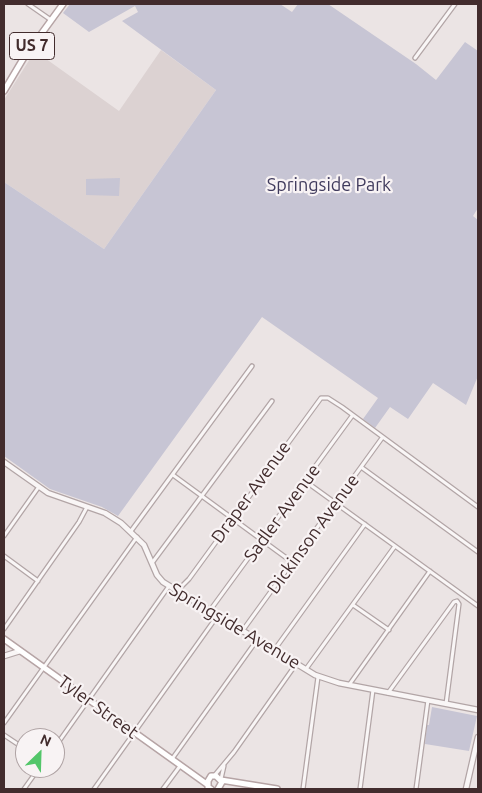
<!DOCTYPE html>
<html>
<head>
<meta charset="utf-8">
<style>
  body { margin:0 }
  #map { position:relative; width:482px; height:793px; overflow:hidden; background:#ebe4e4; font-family:Ubuntu,sans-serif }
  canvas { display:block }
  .frame { position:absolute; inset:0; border:5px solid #422c2d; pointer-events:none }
  .north { position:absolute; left:15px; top:728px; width:50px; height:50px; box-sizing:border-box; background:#f8f3f4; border:1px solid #afa3a4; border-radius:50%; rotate:24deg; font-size:14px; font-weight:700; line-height:20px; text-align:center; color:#422c2d }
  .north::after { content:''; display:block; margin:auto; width:18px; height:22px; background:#53c66a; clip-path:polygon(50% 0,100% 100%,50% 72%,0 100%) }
</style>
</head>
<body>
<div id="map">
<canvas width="482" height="793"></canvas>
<div class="frame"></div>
<div class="north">N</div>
</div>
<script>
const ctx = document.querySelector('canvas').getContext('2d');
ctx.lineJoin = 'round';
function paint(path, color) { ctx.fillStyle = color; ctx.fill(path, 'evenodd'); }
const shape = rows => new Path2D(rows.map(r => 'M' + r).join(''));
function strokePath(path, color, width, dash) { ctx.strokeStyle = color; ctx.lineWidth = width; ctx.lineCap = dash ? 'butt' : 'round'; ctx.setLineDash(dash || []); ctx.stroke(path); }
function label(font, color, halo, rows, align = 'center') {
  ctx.font = font + ' Ubuntu,sans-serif'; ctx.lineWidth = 4.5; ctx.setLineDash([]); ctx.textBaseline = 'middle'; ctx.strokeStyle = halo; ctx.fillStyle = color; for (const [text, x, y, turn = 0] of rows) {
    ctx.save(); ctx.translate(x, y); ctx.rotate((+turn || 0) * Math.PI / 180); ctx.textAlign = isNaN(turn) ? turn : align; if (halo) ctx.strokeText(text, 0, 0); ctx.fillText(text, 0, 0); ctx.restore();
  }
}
const built = shape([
  [161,50,216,90,104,249,4,182,4,100,35,51,119,111]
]);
const green = shape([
  [70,4,280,4,292,12,298,4,328,4,416,64,436,80,465,42,478,51,478,208,473,216,478,220,478,376,466,405,433,383,408,419,390,407,375,428,363,419,378,398,262,317,118,516,102,507,50,489,4,456,4,182,104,249,216,90,122,21,138,12,135,6,89,32,63,13],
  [120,178,119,196,86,195,86,179],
  [432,707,477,716,469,751,425,744,427,725,429,725]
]);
const minor = shape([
  [28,4,51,20],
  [415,58,455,4],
  [361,467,478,552],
  [173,475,292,562],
  [305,481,478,606],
  [131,531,252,366],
  [4,536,38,488],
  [4,556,38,581],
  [152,563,272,401],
  [177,591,189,579,321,398,328,398,342,407,478,507],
  [353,605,389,630],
  [211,609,352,416],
  [4,629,79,522,87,507],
  [243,630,382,438],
  [275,649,365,524],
  [306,669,395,546],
  [349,685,430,571],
  [388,693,454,602,457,601,459,604,446,704],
  [4,723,137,537],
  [4,735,25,749],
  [55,747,169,586],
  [172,759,257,640],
  [214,776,234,752,294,667],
  [221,779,224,766],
  [24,789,39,768],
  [94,789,218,615],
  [163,789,180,766],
  [303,789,318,677],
  [360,789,373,690],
  [416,789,428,700]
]);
const tertiary = shape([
  [4,462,48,493,105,513,121,523,144,545,157,575,163,582,315,675,339,683,478,710],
  [4,656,20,651],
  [466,789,478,737]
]);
const primary = shape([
  [4,91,23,59,63,4],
  [4,639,208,785],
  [221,780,277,789],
  [211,789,208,787,208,781,211,776,216,776,222,782,218,789]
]);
const shields = [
  [32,46,45]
];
const shieldNames = [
  ["US 7",32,46]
];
const parkNames = [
  ["Springside Park",329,185]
];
const streetNames = [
  ["Draper Avenue",251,492,-54],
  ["Sadler Avenue",282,513,-54],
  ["Dickinson Avenue",313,534,-54],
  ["Springside Avenue",235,626,31],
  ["Tyler Street",98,707,36]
];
paint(built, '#dcd2d2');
paint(green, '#c7c5d4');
strokePath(minor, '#b2a5a6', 5.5);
strokePath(tertiary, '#b2a5a6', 7);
strokePath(primary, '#b6a4a5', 8);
strokePath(minor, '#f9f6f6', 3);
strokePath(tertiary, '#f9f6f6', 4.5);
strokePath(primary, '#fff', 5);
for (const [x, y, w] of shields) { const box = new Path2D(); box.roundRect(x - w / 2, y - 13.5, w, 27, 4); ctx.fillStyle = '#f8f3f4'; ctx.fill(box); strokePath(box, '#422c2d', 1); }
label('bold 16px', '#422c2d', null, shieldNames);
label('18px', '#403b5d', '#f8f3f4', parkNames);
label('18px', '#422c2d', '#f8f3f4', streetNames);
</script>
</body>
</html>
